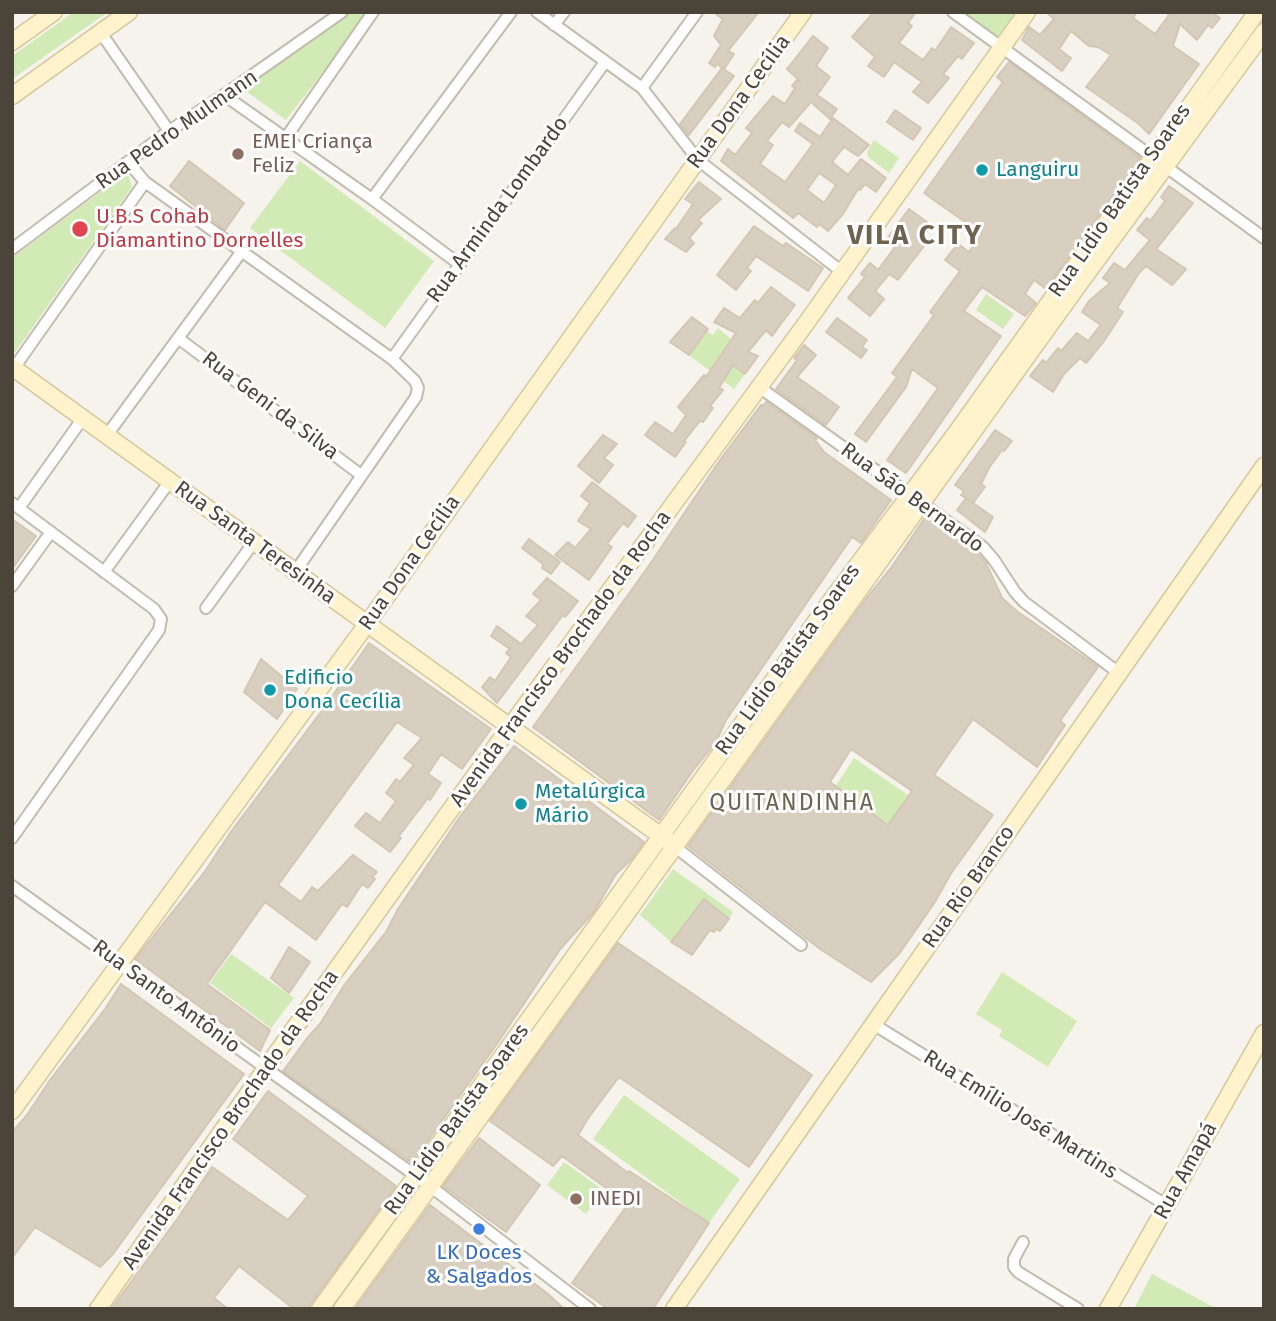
<!DOCTYPE html>
<html>
<head>
<meta charset="utf-8">
<style>
  body { margin:0 }
  #map { position:relative; width:1276px; height:1321px; overflow:hidden; background:#f6f3ec; font-family:"Fira Sans",sans-serif }
  canvas { display:block }
  .frame { position:absolute; inset:0; border:14px solid #4b4439; pointer-events:none }
</style>
</head>
<body>
<div id="map">
<canvas width="1276" height="1321"></canvas>
<div class="frame"></div>
</div>
<script>
const ctx = document.querySelector('canvas').getContext('2d');
ctx.lineJoin = 'round';
function paint(path, color) { ctx.fillStyle = color; ctx.fill(path, 'evenodd'); }
const shape = rows => new Path2D(rows.map(r => 'M' + r).join(''));
function strokePath(path, color, width, dash) { ctx.strokeStyle = color; ctx.lineWidth = width; ctx.lineCap = dash ? 'butt' : 'round'; ctx.setLineDash(dash || []); ctx.stroke(path); }
function label(font, color, halo, rows, align = 'center') {
  ctx.font = font + ' "Fira Sans",sans-serif'; ctx.lineWidth = 6; ctx.setLineDash([]); ctx.textBaseline = 'middle'; ctx.strokeStyle = halo; ctx.fillStyle = color; for (const [text, x, y, turn = 0] of rows) {
    ctx.save(); ctx.translate(x, y); ctx.rotate((+turn || 0) * Math.PI / 180); ctx.textAlign = isNaN(turn) ? turn : align; if (halo) ctx.strokeText(text, 0, 0); ctx.fillText(text, 0, 0); ctx.restore();
  }
}
const green = shape([
  [74,12,108,12,12,79,12,56],
  [347,12,362,12,363,20,286,120,240,87],
  [957,12,1027,12,1002,48],
  [874,140,899,158,889,173,868,157,867,152],
  [300,161,434,261,385,328,250,228],
  [127,172,132,187,13,355,12,258],
  [986,294,1014,314,1003,329,976,310],
  [718,328,731,339,715,363,728,373,733,365,745,374,734,389,689,355,706,331,713,335],
  [854,758,908,795,889,824,835,787],
  [673,869,733,912,729,919,703,899,671,942,640,915],
  [231,954,294,998,271,1028,210,983],
  [1002,972,1077,1021,1048,1067,999,1036,1002,1030,976,1014],
  [624,1095,740,1179,709,1223,593,1139],
  [564,1162,603,1190,586,1214,547,1185],
  [1152,1274,1217,1309,1134,1309]
]);
const building = shape([
  [713,12,759,12,728,51,734,54,724,69,717,64,715,67,709,63,721,45,714,36,723,19,713,12],
  [874,12,916,12,908,23,912,26,899,43,923,60,932,48,935,51,951,27,974,43,962,59,958,56,943,74,949,78,928,103,913,92,922,82,894,62,884,77,868,66,875,57,852,37,874,12],
  [1046,12,1137,12,1133,18,1155,34,1169,15,1165,12,1211,12,1220,18,1212,28,1208,25,1197,40,1180,24,1173,46,1199,64,1149,134,1139,124,1086,87,1111,55,1098,47,1089,46,1071,31,1059,49,1071,58,1062,71,1022,40,1029,27,1040,35,1054,19,1046,12],
  [813,36,828,48,816,66,830,77,817,95,837,109,830,119,811,102,789,127,782,122,767,141,773,145,760,164,785,182,813,144,795,131,800,123,820,137,833,118,869,145,858,156,844,147,832,162,848,175,861,159,886,178,876,192,865,184,860,190,858,189,843,214,828,231,819,224,817,227,798,213,793,218,721,161,728,149,735,155,752,133,746,128,773,96,785,104,795,88,792,86,797,80,800,81,787,69,813,36],
  [819,173,836,185,824,203,807,190,819,173],
  [1009,62,1140,158,1046,289,1034,280,1025,294,1036,303,1025,316,982,287,964,311,1001,336,906,473,887,460,938,388,912,369,906,387,866,442,855,434,897,377,892,373,934,315,930,312,960,271,945,260,958,244,969,252,982,234,924,193,1003,82,997,77,1009,62],
  [722,68,734,76,689,135,680,124,722,68],
  [895,110,921,128,913,140,887,122,895,110],
  [189,161,244,203,225,230,170,186,189,161],
  [699,182,721,199,698,220,702,223,689,238,694,243,686,252,665,239,675,228,676,229,693,204,685,199,699,182],
  [1169,186,1193,203,1156,249,1186,269,1172,285,1146,266,1139,273,1117,308,1123,312,1104,341,1086,363,1080,358,1064,374,1053,392,1030,376,1043,360,1046,363,1058,348,1061,351,1077,333,1088,341,1101,325,1082,312,1089,301,1110,283,1103,278,1114,263,1125,270,1150,240,1137,230,1147,218,1150,221,1165,201,1161,197,1169,186],
  [909,209,931,225,918,241,924,246,898,280,889,274,875,291,884,299,870,316,848,298,865,277,861,274,870,263,878,270,895,247,886,240,909,209],
  [754,226,783,246,786,243,823,268,808,291,756,256,747,268,751,271,736,290,717,275,754,226],
  [771,287,795,305,772,336,766,330,748,352,758,356,745,374,733,365,719,388,723,390,710,406,713,408,703,422,700,421,684,441,686,442,675,457,645,435,655,422,673,434,686,415,678,407,704,375,706,377,736,333,714,322,724,308,740,318,755,300,758,303,771,287],
  [692,317,708,329,689,355,670,342,692,317],
  [837,318,867,340,862,347,867,350,861,358,826,332,837,318],
  [804,345,816,355,797,377,839,407,826,425,776,389,797,360,794,358,804,345],
  [766,402,817,438,815,440,824,452,891,500,861,543,852,537,726,720,716,742,694,769,659,820,533,727,648,567,720,460,761,405,763,406,766,402],
  [995,430,1012,441,1004,451,1002,450,989,468,981,484,985,487,973,503,961,495,964,491,955,485,995,430],
  [603,435,617,444,604,458,613,465,599,483,578,466,603,435],
  [592,482,636,516,628,527,623,523,607,544,612,547,589,580,555,555,568,542,575,548,591,529,578,521,590,503,581,496,592,482],
  [966,498,993,517,985,532,957,510,966,498],
  [926,516,979,555,986,563,1002,598,1018,612,1098,667,1060,721,1065,725,1037,767,973,719,934,775,993,815,952,872,933,905,899,954,871,982,820,949,688,846,865,600,891,568,926,516],
  [851,749,912,791,888,825,830,782,851,749],
  [12,519,36,536,12,569,12,519],
  [529,539,560,562,551,574,542,568,543,564,522,548,529,539],
  [547,578,578,601,565,617,563,615,497,703,482,687,490,677,495,681,511,657,506,653,510,649,491,636,497,626,521,644,538,625,526,616,541,600,533,594,547,578],
  [369,643,491,729,462,769,441,754,428,774,441,783,430,800,428,798,399,836,401,838,390,852,355,826,366,813,380,823,396,801,386,793,396,779,400,782,414,765,404,758,422,738,397,722,278,885,301,902,312,887,318,891,353,855,377,872,372,877,375,879,368,888,362,884,347,907,342,904,316,940,265,902,207,984,270,1030,260,1051,135,959,206,870,230,833,324,708,369,643],
  [261,659,297,689,277,719,244,692,261,659],
  [514,746,644,842,632,859,616,874,594,912,561,948,501,1038,412,1163,283,1071,308,1037,320,1024,345,984,386,932,398,909,459,818,514,746],
  [704,899,729,919,720,931,716,929,714,932,710,930,692,955,671,942,704,899],
  [618,943,812,1075,749,1167,619,1077,589,1117,578,1135,628,1173,629,1171,709,1223,653,1309,608,1309,572,1283,628,1204,562,1156,553,1166,490,1121,618,943],
  [289,947,310,962,289,993,271,978,289,947],
  [121,984,244,1074,113,1254,100,1267,35,1227,12,1258,12,1132,27,1115,50,1080,105,1009,121,984],
  [268,1091,396,1186,310,1305,308,1309,294,1309,239,1266,214,1298,228,1309,111,1309,178,1218,212,1167,288,1220,308,1196,233,1139,268,1091],
  [479,1138,540,1185,506,1232,443,1186,479,1138],
  [430,1205,548,1294,564,1309,355,1309,430,1205]
]);
const street = shape([
  [537,12,642,88,698,160,841,271],
  [953,12,1264,238],
  [554,25,564,12],
  [101,33,169,131],
  [642,88,697,12],
  [224,95,372,199,459,264],
  [285,139,373,12],
  [129,163,145,182,392,359,415,381,418,388,416,397,295,572],
  [372,199,511,12],
  [12,249,169,131,224,95,342,12],
  [178,338,361,475],
  [392,359,605,62],
  [14,368,145,182],
  [759,387,983,547,994,560,1015,592,1024,602,1119,673],
  [107,435,242,251],
  [12,503,154,609,161,619,159,630,12,838],
  [19,508,83,418],
  [104,572,170,481],
  [12,586,51,532],
  [206,608,254,542],
  [674,846,801,945],
  [12,886,430,1186,590,1309],
  [873,1024,1166,1205],
  [1023,1242,1014,1259,1014,1267,1018,1272,1078,1309]
]);
const secondary = shape([
  [12,42,54,12],
  [12,96,129,12],
  [12,367,668,841],
  [12,1111,367,624,803,12],
  [98,1309,266,1068,509,728,807,322,1027,12],
  [320,1309,827,606,956,433,1257,12],
  [342,1309,1077,287,1264,32],
  [674,1309,1264,466],
  [1108,1309,1264,1033]
]);
const markers = [
  [238,154,7,"#8d6e63"],
  [982,170,7,"#0f9aa8"],
  [80,229,9,"#e0444e"],
  [270,690,7,"#0f9aa8"],
  [521,804,7,"#0f9aa8"],
  [576,1199,7,"#8d6e63"],
  [479,1229,7,"#3f7fe0"]
];
const streetNames = [
  ["Rua Dona Cecília",739,102,-54],
  ["Rua Pedro Mulmann",177,130,-35],
  ["Rua Lídio Batista Soares",1120,201,-55],
  ["Rua Arminda Lombardo",498,210,-54],
  ["Rua Geni da Silva",270,406,37],
  ["Rua São Bernardo",912,498,36],
  ["Rua Santa Teresinha",255,543,36],
  ["Rua Dona Cecília",410,563,-55],
  ["Avenida Francisco Brochado da Rocha",561,659,-54],
  ["Rua Lídio Batista Soares",788,660,-54],
  ["Rua Rio Branco",969,887,-55],
  ["Rua Santo Antônio",166,997,36],
  ["Rua Emílio José Martins",1020,1115,32],
  ["Avenida Francisco Brochado da Rocha",231,1120,-55],
  ["Rua Lídio Batista Soares",457,1120,-54],
  ["Rua Amapá",1186,1171,-61]
];
const educationNames = [
  ["EMEI Criança",252,142],
  ["Feliz",252,166],
  ["INEDI",590,1199]
];
const cultureNames = [
  ["Languiru",996,170],
  ["Edificio",284,678],
  ["Dona Cecília",284,702],
  ["Metalúrgica",535,792],
  ["Mário",535,816]
];
const healthNames = [
  ["U.B.S Cohab",96,217],
  ["Diamantino Dornelles",96,241]
];
const shopNames = [
  ["LK Doces",479,1253],
  ["& Salgados",479,1277]
];
const neighbourhoodNames = [
  ["QUITANDINHA",792,804]
];
const districtNames = [
  ["VILA CITY",915,236]
];
paint(green, '#d2eab5');
paint(building, '#d8cfc1');
strokePath(building, '#d3c7b4', 2);
strokePath(street, '#c2bbae', 14);
strokePath(secondary, '#d6c79b', 19);
strokePath(street, '#fff', 10);
strokePath(secondary, '#fff3cd', 16);
for (const [x, y, r, color] of markers) { const dot = new Path2D(); dot.arc(x, y, r, 0, 2 * Math.PI); ctx.fillStyle = color; ctx.fill(dot); strokePath(dot, '#fff', 2.5); }
label('21px', '#4b4439', '#fff', streetNames);
label('21px', '#785e54', '#fff', educationNames, 'left');
label('21px', '#0d838f', '#fff', cultureNames, 'left');
label('21px', '#be3a42', '#fff', healthNames, 'left');
label('21px', '#366cbe', '#fff', shopNames);
ctx.letterSpacing = '2px';
label('23px', '#6e6250', '#fff', neighbourhoodNames);
ctx.letterSpacing = '0px';
ctx.letterSpacing = '2px';
label('bold 28px', '#6e6250', '#fff', districtNames);
ctx.letterSpacing = '0px';
</script>
</body>
</html>
